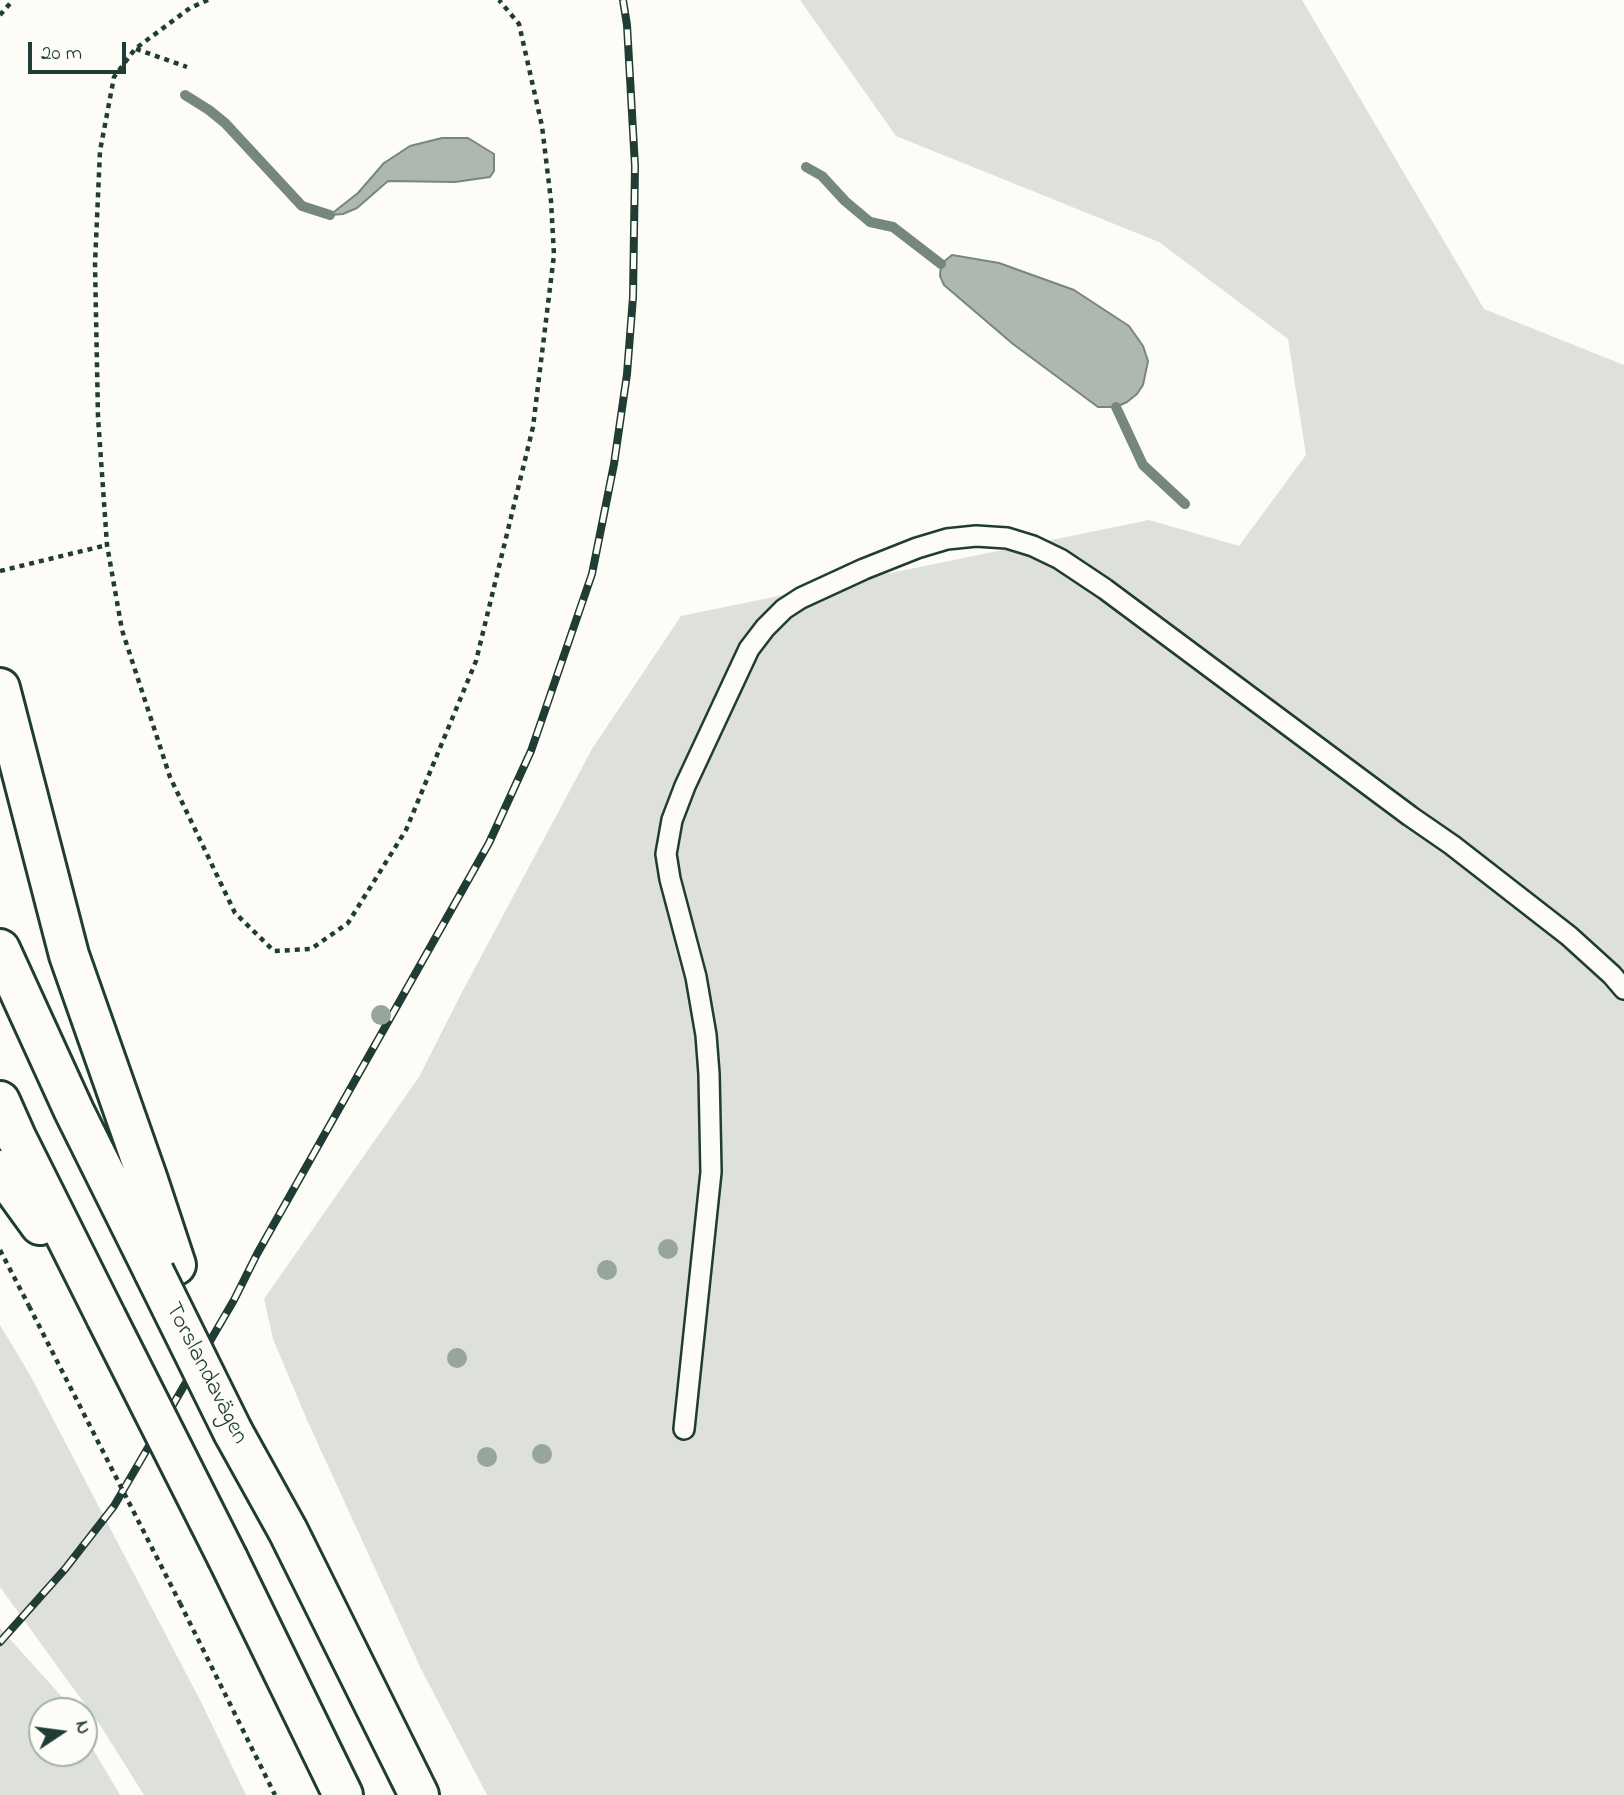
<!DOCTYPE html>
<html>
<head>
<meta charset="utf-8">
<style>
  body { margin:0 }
  #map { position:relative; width:1624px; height:1795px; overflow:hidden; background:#fdfcf7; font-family:"Indie Flower",sans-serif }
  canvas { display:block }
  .north { position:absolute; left:28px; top:1697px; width:70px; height:70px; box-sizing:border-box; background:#fdfcf7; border:2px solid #a4b0a9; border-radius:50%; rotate:77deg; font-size:19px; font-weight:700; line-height:28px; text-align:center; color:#1f3d34 }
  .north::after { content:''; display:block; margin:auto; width:24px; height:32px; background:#1f3d34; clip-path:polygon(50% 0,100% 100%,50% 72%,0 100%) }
  .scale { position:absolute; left:28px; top:42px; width:98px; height:32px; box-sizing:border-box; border:4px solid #1f3d34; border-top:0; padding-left:9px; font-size:21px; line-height:24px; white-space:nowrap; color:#1f3d34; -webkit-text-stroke:5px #fdfcf7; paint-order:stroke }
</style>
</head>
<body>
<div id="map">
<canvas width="1624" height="1795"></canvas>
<div class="north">N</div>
<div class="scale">20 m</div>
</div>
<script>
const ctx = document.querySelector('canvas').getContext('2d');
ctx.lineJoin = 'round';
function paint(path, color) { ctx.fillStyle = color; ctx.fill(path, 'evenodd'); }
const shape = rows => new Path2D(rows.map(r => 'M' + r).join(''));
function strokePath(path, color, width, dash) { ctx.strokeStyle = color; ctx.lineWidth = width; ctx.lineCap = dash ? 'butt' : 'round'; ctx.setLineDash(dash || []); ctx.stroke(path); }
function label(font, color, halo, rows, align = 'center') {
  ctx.font = font + ' "Indie Flower",sans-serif'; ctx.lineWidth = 5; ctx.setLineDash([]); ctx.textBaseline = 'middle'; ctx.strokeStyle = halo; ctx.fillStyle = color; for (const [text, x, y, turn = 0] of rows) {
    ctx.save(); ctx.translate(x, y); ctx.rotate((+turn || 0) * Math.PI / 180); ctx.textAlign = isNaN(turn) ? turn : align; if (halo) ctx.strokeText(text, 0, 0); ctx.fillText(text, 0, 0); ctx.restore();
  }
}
const green = shape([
  [800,0,1302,0,1484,309,1624,365,1624,1795,487,1795,421,1669,307,1420,273,1339,264,1299,419,1077,461,994,592,749,681,616,1149,520,1239,546,1306,455,1288,339,1159,242,896,136],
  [0,1325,30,1375,201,1702,246,1795,144,1795,102,1728,0,1587],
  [0,1628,63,1698,71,1711,42,1711,42,1753,84,1753,84,1734,120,1795,0,1795]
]);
const water = shape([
  [442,138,468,138,494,154,494,171,490,177,455,182,388,181,357,208,343,214,330,215,358,193,384,163,410,146,442,138],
  [952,255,999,263,1074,290,1129,326,1143,346,1148,361,1143,385,1137,394,1127,402,1116,407,1098,407,1013,344,944,285,940,276,941,264,952,255]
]);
const stream = shape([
  [185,95,209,110,225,123,302,206,330,215],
  [806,167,822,176,845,201,870,222,893,227,941,264],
  [1116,407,1143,465,1185,504]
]);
const path = shape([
  [208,0,190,8,135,49,114,77,100,151,95,264,98,417,107,545,122,630,170,777,235,913,274,951,311,949,348,923,406,830,476,661,533,427,554,255,551,201,542,126,519,24,499,0],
  [0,15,13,0],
  [136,49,187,67],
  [0,571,107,545],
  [0,1250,29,1306],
  [180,1603,275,1795]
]);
const lane = shape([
  [684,1429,711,1172,709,1074,706,1035,696,977,670,879,666,854,672,820,685,786,749,649,765,628,784,609,801,598,864,569,917,548,947,539,976,536,1007,538,1033,546,1060,559,1105,589,1410,816,1452,845,1569,936,1612,975,1624,989]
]);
const primary = shape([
  [0,688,69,955,148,1180,176,1265],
  [0,949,74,1111,154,1272],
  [0,1101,16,1137,106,1317],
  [0,1170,40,1225],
  [233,1432,288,1531,419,1795],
  [228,1559,343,1795]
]);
const rail = shape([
  [0,1642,65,1569,114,1506,234,1300,257,1254,489,843,531,751,592,574,614,464,627,374,633,297,635,166,627,25,623,0]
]);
const pathBridge = shape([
  [29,1306,180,1603]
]);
const primaryBridge = shape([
  [154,1272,233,1432],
  [106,1317,228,1559]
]);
const trees = [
  [381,1015],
  [668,1249],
  [607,1270],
  [457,1358],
  [542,1454],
  [487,1457]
];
const streetNames = [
  ["Torslandavägen",205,1374,63]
];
paint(green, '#dde0db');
paint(water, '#aeb8b1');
strokePath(water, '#75877f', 2);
strokePath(stream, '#75877f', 10);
strokePath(lane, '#1f3d34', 24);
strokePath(primary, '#1f3d34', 44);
strokePath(path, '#1f3d34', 4.5, [5, 5]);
strokePath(lane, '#fdfcf7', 19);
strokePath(primary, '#fdfcf7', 38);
strokePath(rail, '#1f3d34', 8);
strokePath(rail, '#fdfcf7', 5, [16]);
strokePath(primaryBridge, '#1f3d34', 44, []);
strokePath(pathBridge, '#1f3d34', 4.5, [5, 5]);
strokePath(primaryBridge, '#fdfcf7', 38);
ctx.fillStyle = '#98a59e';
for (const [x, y] of trees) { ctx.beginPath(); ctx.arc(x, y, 10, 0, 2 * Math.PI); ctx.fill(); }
label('24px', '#1f3d34', '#fdfcf7', streetNames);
</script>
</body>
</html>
